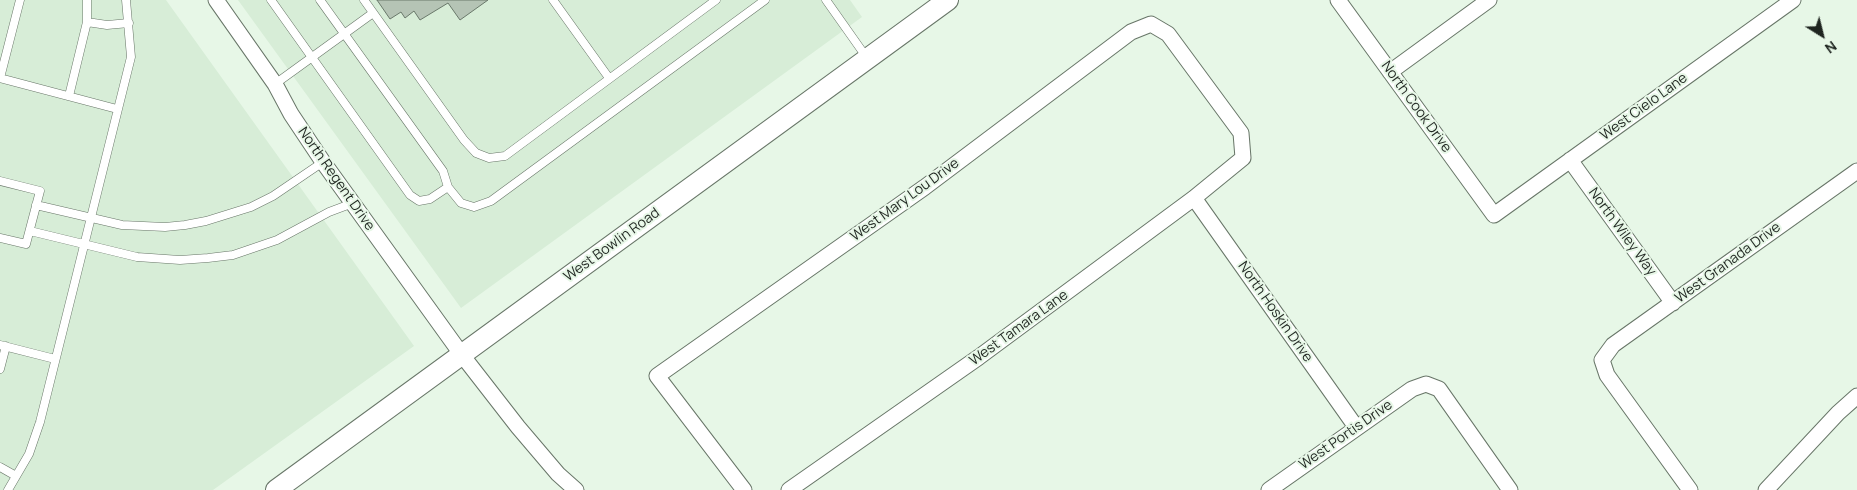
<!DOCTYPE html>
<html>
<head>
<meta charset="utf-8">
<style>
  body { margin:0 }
  #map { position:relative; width:1857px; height:490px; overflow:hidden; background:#e7f7e7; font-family:Manrope,sans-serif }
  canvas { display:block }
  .north { position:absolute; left:1797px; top:10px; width:50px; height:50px; -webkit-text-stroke:4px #e7f7e7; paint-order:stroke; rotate:144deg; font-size:14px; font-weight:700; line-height:20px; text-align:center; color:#1f2520 }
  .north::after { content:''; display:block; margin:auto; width:18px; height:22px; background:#1f2520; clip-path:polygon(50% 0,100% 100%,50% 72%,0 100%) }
</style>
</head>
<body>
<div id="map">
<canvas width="1857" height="490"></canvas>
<div class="north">N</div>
</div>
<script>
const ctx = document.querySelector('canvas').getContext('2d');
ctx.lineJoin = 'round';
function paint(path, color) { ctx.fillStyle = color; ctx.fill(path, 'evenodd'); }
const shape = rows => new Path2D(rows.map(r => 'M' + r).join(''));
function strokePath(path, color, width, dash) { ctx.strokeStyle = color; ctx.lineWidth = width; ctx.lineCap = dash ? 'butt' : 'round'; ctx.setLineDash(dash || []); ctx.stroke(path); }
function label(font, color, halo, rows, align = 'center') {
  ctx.font = font + ' Manrope,sans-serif'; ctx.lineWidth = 4; ctx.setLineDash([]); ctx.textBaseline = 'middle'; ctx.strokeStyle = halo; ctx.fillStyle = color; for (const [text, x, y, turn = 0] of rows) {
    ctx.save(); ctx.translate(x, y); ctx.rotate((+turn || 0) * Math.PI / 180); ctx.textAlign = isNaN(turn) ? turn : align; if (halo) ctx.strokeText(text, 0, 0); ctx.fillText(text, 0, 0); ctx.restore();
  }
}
const built = shape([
  [0,0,166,0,414,346,213,490,0,490],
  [238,0,850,0,862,17,461,308]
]);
const building = shape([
  [377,0,488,0,460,20,448,3,420,20,414,11,405,18,401,12,390,19,377,0]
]);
const service = shape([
  [20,0,0,78,117,109],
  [271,0,410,195,419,201,430,199,448,187,461,203,474,207,491,201,765,0],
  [320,0,443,171,448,187],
  [364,0,464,140,476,153,489,158,505,156,716,0],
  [553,0,609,78],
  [826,0,867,58],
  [87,22,107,25,129,23],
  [275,84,373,13],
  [69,96,87,22,87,0],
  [0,181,40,191,26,244,0,238],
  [36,205,122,225,165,227,185,225,206,221,251,207,273,196,323,162],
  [30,231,137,257,180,260,208,258,233,255,277,240,329,212,353,203],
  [0,345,55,359],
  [0,369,6,346],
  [0,467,16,476],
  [8,490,29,454,40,422,131,57,126,0]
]);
const minor = shape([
  [216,0,275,84,291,114,323,162,462,355,518,427,558,474,576,490],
  [1338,0,1494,215,1793,0],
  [1390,72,1489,0],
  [1570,160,1673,303],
  [1194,198,1356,427],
  [744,490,657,376,925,187,1131,32,1151,24,1168,34,1241,133,1243,158,1194,198,979,357,789,490],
  [1269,490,1412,389,1426,384,1439,389,1510,490],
  [1690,490,1607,375,1602,360,1613,345,1857,171],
  [1766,490,1838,413,1857,396]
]);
const tertiary = shape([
  [276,490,948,0]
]);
const streetNames = [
  ["North Cook Drive",1416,107,54],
  ["West Cielo Lane",1644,107,-36],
  ["North Regent Drive",336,179,55],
  ["West Mary Lou Drive",905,200,-36],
  ["North Wiley Way",1622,232,54],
  ["West Bowlin Road",612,245,-36],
  ["West Granada Drive",1728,263,-36],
  ["North Hoskin Drive",1275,312,55],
  ["West Tamara Lane",1019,328,-36],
  ["West Portis Drive",1346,435,-35]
];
paint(built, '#d7edd7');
paint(building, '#b5c4b5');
strokePath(building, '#6a796b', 1);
strokePath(service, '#687668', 9);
strokePath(minor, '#687668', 17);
strokePath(tertiary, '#687668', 22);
strokePath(service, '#fff', 8);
strokePath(minor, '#fff', 15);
strokePath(tertiary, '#fff', 20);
label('14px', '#1f2520', '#e7f7e7', streetNames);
</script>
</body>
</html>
